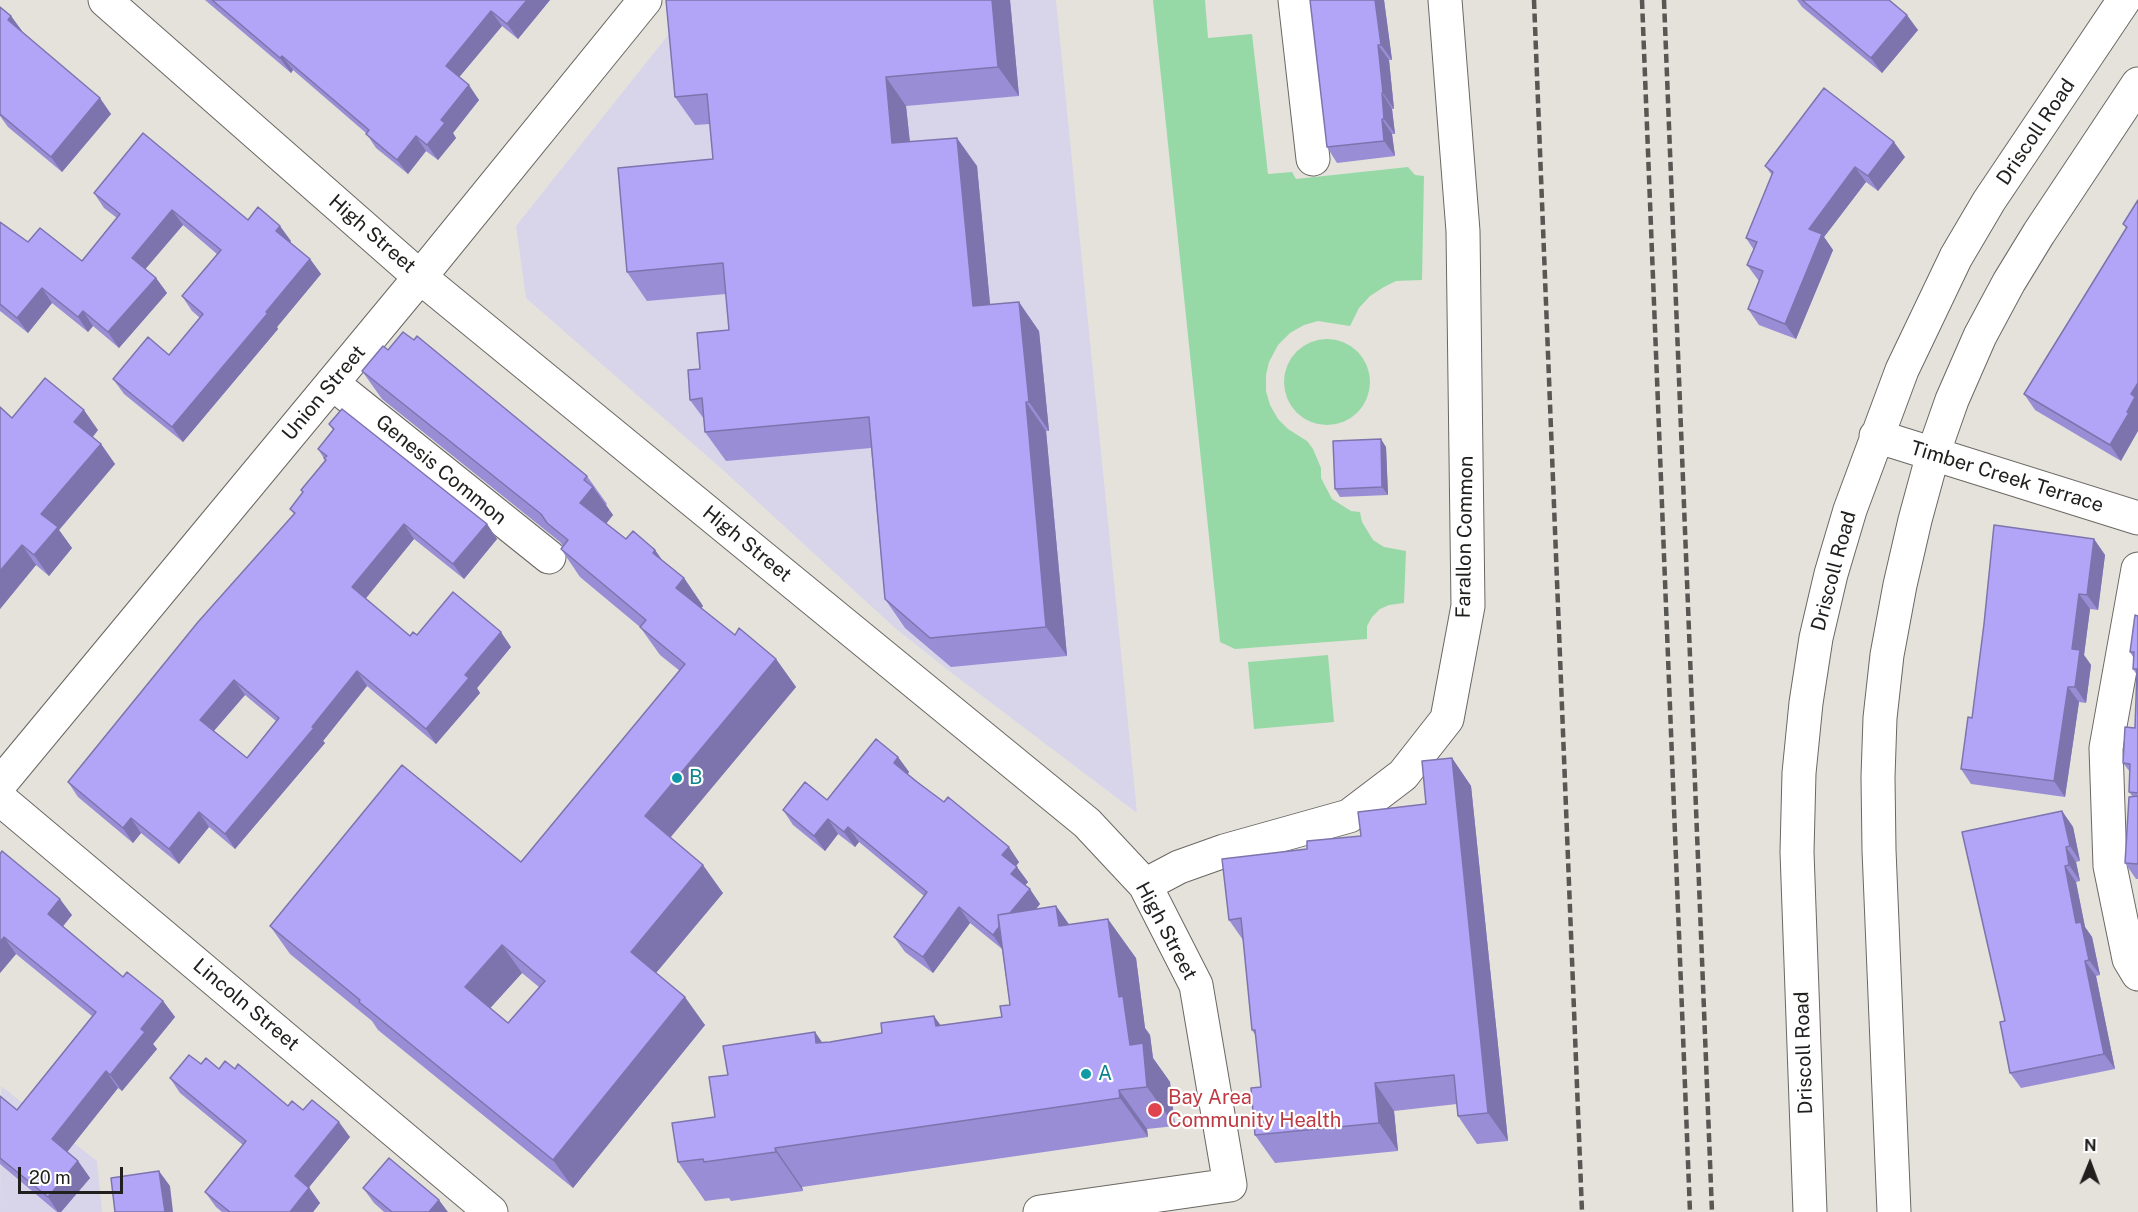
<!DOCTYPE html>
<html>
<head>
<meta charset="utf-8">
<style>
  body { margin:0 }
  #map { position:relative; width:2138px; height:1212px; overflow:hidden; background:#e5e2dc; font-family:"Public Sans",sans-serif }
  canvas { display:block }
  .north { position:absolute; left:2060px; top:1134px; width:60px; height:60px; -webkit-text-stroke:4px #fff; paint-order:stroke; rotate:1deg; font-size:16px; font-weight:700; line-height:24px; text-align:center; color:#21201e }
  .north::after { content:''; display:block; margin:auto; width:21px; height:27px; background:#21201e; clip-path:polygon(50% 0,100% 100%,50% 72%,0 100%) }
  .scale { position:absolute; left:18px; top:1167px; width:105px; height:27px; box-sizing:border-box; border:3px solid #21201e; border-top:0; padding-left:8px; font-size:18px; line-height:21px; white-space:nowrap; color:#21201e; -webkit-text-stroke:4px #fff; paint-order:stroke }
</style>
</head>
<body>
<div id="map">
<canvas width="2138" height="1212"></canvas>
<div class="north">N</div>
<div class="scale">20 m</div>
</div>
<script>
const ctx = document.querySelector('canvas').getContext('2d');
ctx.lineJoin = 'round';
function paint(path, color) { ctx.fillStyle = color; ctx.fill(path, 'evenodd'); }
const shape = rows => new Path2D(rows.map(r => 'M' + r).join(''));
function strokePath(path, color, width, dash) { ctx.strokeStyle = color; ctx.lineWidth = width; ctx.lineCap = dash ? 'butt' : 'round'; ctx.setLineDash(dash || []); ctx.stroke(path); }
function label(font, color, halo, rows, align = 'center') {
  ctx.font = font + ' "Public Sans",sans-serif'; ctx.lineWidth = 4.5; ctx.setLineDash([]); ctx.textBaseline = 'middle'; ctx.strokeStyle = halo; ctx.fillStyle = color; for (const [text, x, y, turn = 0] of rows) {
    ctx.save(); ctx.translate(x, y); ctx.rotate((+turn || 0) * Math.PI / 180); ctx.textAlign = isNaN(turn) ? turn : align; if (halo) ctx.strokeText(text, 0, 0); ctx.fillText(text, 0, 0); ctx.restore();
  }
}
const commercial = shape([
  [696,0,1056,0,1137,813,953,674,895,628,723,470,526,298,516,226],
  [1,1086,97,1161,102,1212,0,1212]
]);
const green = shape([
  [1153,0,1205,0,1208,38,1252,34,1268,174,1292,172,1296,179,1408,167,1415,175,1424,176,1422,280,1396,281,1384,287,1370,296,1359,308,1350,326,1318,321,1304,325,1290,333,1278,345,1269,362,1266,375,1266,391,1270,405,1278,419,1288,429,1307,441,1313,449,1321,468,1321,478,1332,499,1351,511,1360,512,1362,522,1373,540,1384,547,1406,551,1404,603,1389,605,1380,609,1372,617,1367,626,1367,639,1235,649,1220,642],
  '1284 382a43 43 0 1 1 86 0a43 43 0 1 1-86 0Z',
  [1328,655,1334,722,1254,729,1248,662]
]);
const minor = shape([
  [105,0,420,277,1087,823,1145,885,1196,985,1230,1185,1040,1212],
  [1295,0,1313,159],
  [332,383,549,557],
  [1876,436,2138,518],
  [2138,569,2106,748,2110,866,2129,959,2138,974],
  [0,784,420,277,645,0],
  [0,799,491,1212],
  [1145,885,1179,867,1224,851,1349,816,1403,775,1447,719,1468,606,1463,231,1445,0],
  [1810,1212,1797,852,1799,773,1806,703,1816,638,1831,574,1850,510,1902,370,1956,257,1989,201,2124,0],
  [1894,1212,1879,850,1878,777,1880,718,1887,655,1900,585,1915,520,1933,454,1952,400,1980,336,2009,282,2039,233,2138,84]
]);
const rail = shape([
  [1534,0,1582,1212],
  [1642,0,1690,1212],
  [1664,0,1712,1212]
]);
const wall = shape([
  [205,0,550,0,518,39,502,26,459,77,479,100,453,133,456,138,438,160,426,151,408,174,376,148,366,133,293,70,291,73],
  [666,0,1010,0,1019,96,906,106,910,142,977,166,990,305,1039,331,1049,431,1046,431,1067,656,951,667,905,628,885,599,871,448,726,461,705,432,704,419,690,400,700,369,729,330,726,294,647,301,627,272,713,159,710,124,695,125,675,97],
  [1384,0,1392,60,1389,60,1394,109,1392,109,1395,134,1392,134,1395,156,1337,163,1327,147],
  [1797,0,1889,0,1918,30,1882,73,1802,7],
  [0,7,11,16,22,31,22,32,111,114,62,172,8,127,0,116],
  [1905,157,1878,191,1866,182,1824,237,1833,250,1796,339,1759,325,1748,309,1759,281,1747,265,1754,250,1746,238,1772,175,1765,166],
  [94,193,248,220,291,241,290,242,310,259,321,274,277,327,278,329,183,442,124,394,113,379,169,355,200,318,192,311,182,296,217,254,183,225,145,269,156,278,167,293,119,348,93,326,88,332,52,303,28,333,0,311,0,222,28,242,82,261,117,218,104,208],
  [2138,200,2121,461,2035,410,2024,394,2126,228,2123,224],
  [388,350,587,476,607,504,606,505,613,515,606,524,626,539,655,550,663,562,684,578,703,606,701,608,735,635,776,659,796,687,670,837,723,893,656,973,705,1025,573,1188,378,1030,372,1021,290,954,270,926,521,862,680,671,660,655,640,627,580,577,561,549,563,546,560,542,382,399,362,371],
  [522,973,539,987,508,1023,490,1008],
  [0,407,12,418,98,430,93,437,101,444,115,464,59,530,72,548,49,576,36,565,0,609],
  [329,424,487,524,497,539,464,579,414,539,365,598,410,636,417,635,511,647,477,688,480,693,436,744,367,686,323,741,325,743,235,849,209,827,179,864,141,833,133,843,78,797,68,782,294,514,290,509,303,493,301,490,325,460,318,449,333,430],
  [245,695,276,721,247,758,214,731],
  [1386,447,1388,495,1340,497,1335,489],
  [2094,539,2105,555,2098,610,2090,609,2084,655,2091,665,2086,703,2079,702,2065,797,1971,784,1961,769,1972,718],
  [2138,616,2138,879,2136,879,2125,863,2133,797,2129,792,2130,772,2123,763,2135,728,2137,675,2133,669,2133,657,2130,652],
  [898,757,909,772,908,774,1019,862,1016,866,1028,882,1025,885,1040,904,1036,909,1056,906,1069,924,1136,958,1145,1028,1150,1035,1153,1058,1170,1082,1175,1126,1147,1129,1148,1137,802,1187,803,1191,731,1201,729,1198,705,1201,678,1162,715,1117,728,1075,815,1032,822,1043,830,1042,1002,1017,1010,1005,1002,949,970,923,933,973,905,952,894,937,924,896,859,842,855,847,838,834,825,851,793,825,783,810,827,800],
  [1452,758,1471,786,1508,1141,1477,1144,1458,1116,1457,1104,1394,1111,1398,1151,1275,1163,1255,1135,1261,1087,1256,1036,1252,1030,1243,940,1229,920,1307,849,1361,836,1426,804],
  [2062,811,2073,827,2080,861,2076,862,2080,881,2076,882,2085,927,2092,937,2100,975,2096,976,2115,1069,2021,1088,2010,1073,2005,1021],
  [2,851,72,915,63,926,123,977,163,1001,175,1017,153,1044,157,1049,122,1091,118,1088,67,1152,78,1161,90,1178,61,1212,57,1212,0,1164,0,1096,17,1110,92,1016,16,954,0,973],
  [201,1064,219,1069,235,1069,288,1106,303,1110,350,1137,309,1187,320,1203,313,1212,222,1212,216,1207,205,1192,243,1145,180,1093,170,1078],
  [363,1188,448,1212,384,1212,374,1203]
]);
const shadedWall = shape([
  [527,0,550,0,518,39,507,24],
  [992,0,1010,0,1019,96,998,67],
  [1375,0,1384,0,1392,60,1381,45],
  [491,11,502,26,456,81,446,66],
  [1907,15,1918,30,1882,73,1871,58],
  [11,16,22,31,18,36,8,20],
  [1378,45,1389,60,1394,109,1383,93],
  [282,56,293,70,291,73,280,58],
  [886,77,906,106,913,172,892,143],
  [469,85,479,100,453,133,456,138,438,160,427,145,441,120],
  [1382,93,1392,109,1395,134,1384,119],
  [100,98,111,114,62,172,51,157],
  [1382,119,1392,134,1395,156,1384,141],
  [416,136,426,151,408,174,397,160],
  [957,138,977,166,993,335,973,306],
  [1894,142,1905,157,1878,191,1868,176],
  [1855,167,1866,182,1824,237,1833,250,1796,339,1785,324,1809,229],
  [172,210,183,225,142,273,132,258],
  [280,226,291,241,287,246,276,231],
  [310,259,321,274,277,327,278,329,183,442,172,427],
  [156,278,167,293,119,348,108,332],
  [42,288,52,303,28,333,17,318],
  [1019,302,1039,331,1049,431,1029,402],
  [83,311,93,326,88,332,78,317],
  [2138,383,2138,431,2121,461,2110,445,2127,412,2131,394],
  [1026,402,1046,431,1067,656,1046,627],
  [84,410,98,430,88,442,74,422],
  [1381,439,1386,447,1388,495,1382,487],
  [101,444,115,464,59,530,72,548,49,576,34,555,41,514],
  [593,487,613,515,600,531,580,503],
  [404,524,414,539,363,602,352,587],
  [487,524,497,539,464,579,453,564],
  [2094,539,2105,555,2098,610,2087,595],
  [22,545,36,565,0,609,0,571],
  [655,550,675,578,653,553],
  [684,578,703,606,695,616,676,588],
  [2079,594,2090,609,2084,655,2091,665,2086,703,2075,687,2072,649],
  [501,632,511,647,477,688,480,693,436,744,426,729,465,675],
  [776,659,796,687,665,844,645,816],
  [357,671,367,686,323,741,325,743,235,849,225,834],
  [234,680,245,695,210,735,200,720],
  [2068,687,2079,702,2065,797,2054,781],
  [898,757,909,772,905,778,894,763],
  [1452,758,1471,786,1508,1141,1488,1113],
  [2062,811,2073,827,2080,861,2070,846],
  [199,812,209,827,179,864,169,849],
  [131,818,141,833,133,843,123,828],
  [828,819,838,834,825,851,814,836],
  [848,827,859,842,855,847,844,832],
  [1009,847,1019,862,1013,870,1002,855],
  [2066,847,2076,862,2080,881,2069,865],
  [703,865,723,893,650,980,631,952],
  [2065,866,2076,882,2085,927,2092,937,2100,975,2089,960,2076,923],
  [1017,867,1028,882,1022,889,1011,874],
  [1030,889,1040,904,1003,950,993,935],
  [60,899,72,915,60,930,48,914],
  [1056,906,1083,945,1059,926],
  [959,907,970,923,933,973,923,957],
  [1108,919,1136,958,1145,1028,1150,1035,1153,1058,1170,1082,1175,1126,1147,1087,1130,1045,1119,997],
  [4,937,16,954,0,973,0,942],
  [502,945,522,973,484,1015,465,987],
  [2085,961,2096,976,2115,1069,2104,1054],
  [685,997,705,1025,573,1188,553,1160],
  [163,1001,175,1017,153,1044,157,1049,122,1091,110,1075,141,1029],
  [934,1016,962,1055,936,1026],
  [815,1032,842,1071,816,1043],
  [106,1071,118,1088,64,1156,52,1139],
  [1375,1083,1394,1111,1398,1151,1379,1123],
  [1119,1090,1147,1129,1148,1137,1120,1098],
  [339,1122,350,1137,306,1191,295,1176],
  [775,1148,802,1187,803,1191,776,1152],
  [78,1161,90,1178,61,1212,58,1212,48,1197],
  [159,1171,170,1186,173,1212,165,1212],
  [309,1188,320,1203,313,1212,290,1212],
  [439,1200,448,1212,429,1212]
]);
const building = shape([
  [212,0,527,0,507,24,491,11,446,66,469,85,441,120,445,123,427,145,416,136,397,160,366,134,369,130,282,56,280,58,212,0],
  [666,0,992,0,998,67,886,77,892,143,957,138,973,306,1019,302,1029,402,1026,402,1046,627,930,638,885,599,869,417,705,432,702,398,690,400,688,370,700,369,697,333,729,330,723,263,627,272,618,168,713,159,707,94,675,97,666,0],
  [1310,0,1375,0,1381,45,1378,45,1383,93,1382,93,1384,119,1382,119,1384,141,1327,147,1310,0],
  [1802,0,1889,0,1907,15,1871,58,1802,0],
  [0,7,11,16,8,20,100,98,51,157,0,114,0,7],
  [1824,88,1894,142,1868,176,1855,167,1809,229,1822,234,1785,324,1748,309,1763,271,1747,265,1757,242,1746,238,1773,172,1765,166,1824,88],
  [143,133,248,220,258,207,280,226,276,231,310,259,266,312,268,313,172,427,113,379,148,337,169,355,203,314,182,296,221,250,172,210,132,258,156,278,108,332,83,311,78,317,42,288,17,318,0,304,0,222,28,242,40,228,82,261,120,214,94,193,143,133],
  [2138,200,2138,383,2131,394,2135,397,2127,412,2129,413,2110,445,2024,394,2127,227,2123,224,2138,200],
  [403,332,414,340,417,336,587,476,584,480,593,487,580,503,626,539,633,531,655,550,653,553,684,578,676,588,735,635,739,628,776,659,645,816,703,865,631,952,685,997,553,1160,359,1002,360,1000,270,926,402,765,521,862,685,664,640,627,646,620,561,549,568,540,547,523,541,514,362,371,383,346,388,350,403,332],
  [502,945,545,981,508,1023,465,987,502,945],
  [45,378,84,410,74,422,101,444,41,514,58,527,34,555,22,545,0,571,0,407,12,418,45,378],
  [342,409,487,524,453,564,404,524,352,587,410,636,413,632,417,635,453,592,501,632,465,675,469,678,426,729,357,671,312,727,314,728,225,834,199,812,169,849,131,818,123,828,68,782,198,622,295,513,290,509,303,492,301,490,326,460,324,458,327,456,318,449,334,429,329,424,342,409],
  [234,680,279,718,247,758,200,720,234,680],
  [1381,439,1382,487,1335,489,1333,441,1381,439],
  [1994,525,2094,539,2087,595,2079,594,2072,649,2080,650,2075,687,2068,687,2054,781,1961,769,1968,717,1972,718,1984,624,1994,525],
  [2135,615,2138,616,2138,793,2129,792,2130,764,2123,763,2125,727,2135,728,2137,669,2133,669,2134,652,2130,652,2135,615],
  [876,739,898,757,894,763,917,782,944,802,948,797,1009,847,1002,855,1017,867,1011,874,1030,889,1010,913,998,915,999,927,993,935,959,907,923,957,894,937,927,892,848,827,844,832,828,819,814,836,783,810,805,782,827,800,876,739],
  [1452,758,1488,1113,1458,1116,1454,1075,1375,1083,1379,1123,1255,1135,1251,1088,1261,1087,1255,1030,1252,1030,1241,918,1229,920,1222,859,1307,849,1307,841,1361,836,1358,812,1426,804,1422,761,1452,758],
  [2138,796,2138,864,2125,863,2129,797,2138,796],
  [2062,811,2070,846,2066,847,2069,865,2065,866,2076,923,2081,922,2089,960,2085,961,2104,1054,2010,1073,2000,1022,2005,1021,1962,832,2062,811],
  [2,851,60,899,48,914,123,977,127,972,163,1001,141,1029,145,1032,110,1075,106,1071,52,1139,78,1161,48,1197,0,1158,0,1096,17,1110,96,1012,4,937,0,942,0,854,2,851],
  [1056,906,1059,926,1108,919,1119,997,1123,996,1130,1045,1143,1043,1147,1087,1119,1090,1120,1098,775,1148,776,1152,704,1162,703,1159,678,1162,672,1123,715,1117,709,1077,728,1075,723,1046,815,1032,816,1043,830,1042,882,1033,881,1023,934,1016,936,1026,1002,1017,1000,1006,1010,1005,998,915,1056,906],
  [189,1055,201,1064,206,1058,219,1069,225,1061,235,1069,238,1064,288,1106,292,1101,303,1110,312,1100,339,1122,295,1176,309,1188,290,1212,230,1212,205,1192,246,1141,170,1078,189,1055],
  [389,1158,439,1200,429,1212,392,1212,363,1188,389,1158],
  [159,1171,165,1212,115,1212,111,1178,159,1171]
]);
const markers = [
  [677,778,6,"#0f9aa8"],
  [1086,1074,6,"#0f9aa8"],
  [1155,1110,8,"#e0444e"]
];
const streetNames = [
  ["Driscoll Road",2036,132,-56],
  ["High Street",372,234,41],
  ["Union Street",324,393,-50],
  ["Genesis Common",441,470,39],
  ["Timber Creek Terrace",2007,477,17],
  ["Farallon Common",1465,537,-89],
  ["High Street",747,544,39],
  ["Driscoll Road",1834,571,-75],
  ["High Street",1166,931,62],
  ["Lincoln Street",246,1005,40],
  ["Driscoll Road",1804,1053,-92]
];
const cultureNames = [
  ["B",689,778],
  ["A",1098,1074]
];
const healthNames = [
  ["Bay Area",1168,1098],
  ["Community Health",1168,1121]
];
paint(commercial, '#d8d5eb');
paint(green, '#96d9a6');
strokePath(minor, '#6b6863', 35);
strokePath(minor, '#fff', 33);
strokePath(rail, '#595754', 4.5, [9, 4.5]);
paint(wall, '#998ed5');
paint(shadedWall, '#7d74ae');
paint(building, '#b2a5f8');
strokePath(building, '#7d74ae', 1.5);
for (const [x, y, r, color] of markers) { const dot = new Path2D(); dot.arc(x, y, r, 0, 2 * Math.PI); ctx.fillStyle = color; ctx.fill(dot); strokePath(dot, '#fff', 2); }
label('20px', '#21201e', '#fff', streetNames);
label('20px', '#0d838f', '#fff', cultureNames, 'left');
label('20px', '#be3a42', '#fff', healthNames, 'left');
</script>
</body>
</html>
